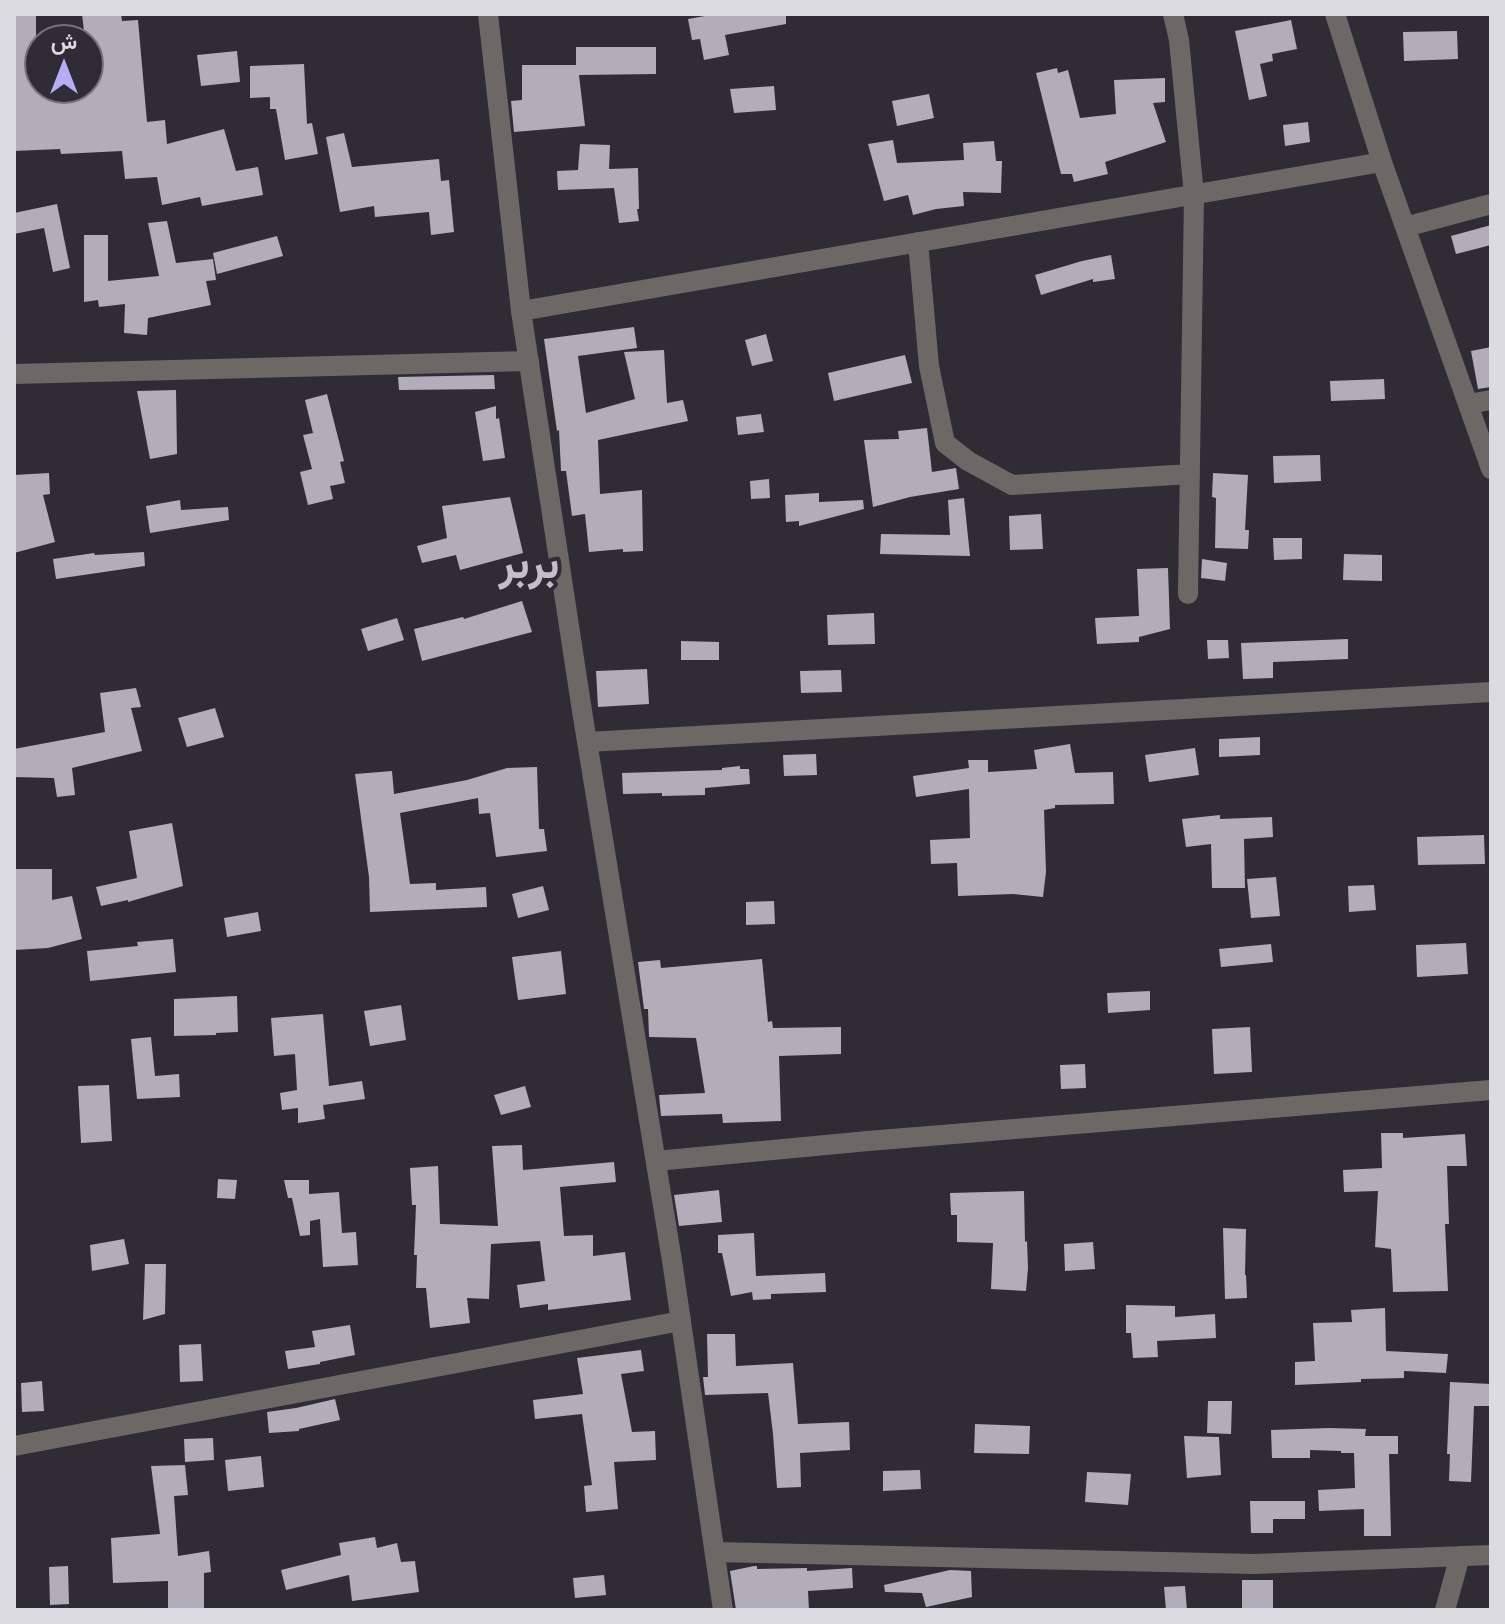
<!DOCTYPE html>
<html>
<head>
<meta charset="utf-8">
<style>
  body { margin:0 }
  #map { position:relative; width:1505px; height:1624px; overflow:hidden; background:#302c36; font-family:"Zilla Slab",Vazirmatn,serif }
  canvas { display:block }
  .frame { position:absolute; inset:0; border:16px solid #dddbe2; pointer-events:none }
  .north { position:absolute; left:24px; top:24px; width:80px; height:80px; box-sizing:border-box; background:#302c36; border:2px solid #75727b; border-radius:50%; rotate:0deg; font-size:22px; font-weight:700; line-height:32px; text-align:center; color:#dddbe2 }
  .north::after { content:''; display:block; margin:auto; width:28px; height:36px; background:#b8abf7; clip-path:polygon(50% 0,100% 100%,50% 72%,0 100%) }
</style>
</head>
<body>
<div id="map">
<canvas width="1505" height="1624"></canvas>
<div class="frame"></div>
<div class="north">ش</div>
</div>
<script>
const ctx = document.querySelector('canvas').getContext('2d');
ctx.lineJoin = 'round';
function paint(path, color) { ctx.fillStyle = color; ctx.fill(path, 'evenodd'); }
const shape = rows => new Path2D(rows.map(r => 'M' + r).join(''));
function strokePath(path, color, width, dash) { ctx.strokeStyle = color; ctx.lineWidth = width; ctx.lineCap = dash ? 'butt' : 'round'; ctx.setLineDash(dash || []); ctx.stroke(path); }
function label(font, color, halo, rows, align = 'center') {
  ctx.font = font + ' "Zilla Slab",Vazirmatn,serif'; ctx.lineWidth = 8; ctx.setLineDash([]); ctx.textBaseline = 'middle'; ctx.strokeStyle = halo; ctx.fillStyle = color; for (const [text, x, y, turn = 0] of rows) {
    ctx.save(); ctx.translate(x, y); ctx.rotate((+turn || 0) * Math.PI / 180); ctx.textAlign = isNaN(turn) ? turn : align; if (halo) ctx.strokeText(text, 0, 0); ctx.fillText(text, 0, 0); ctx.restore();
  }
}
const building = shape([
  [14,14,36,14,36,39,40,39,40,88,88,88,88,40,85,40,82,14,121,14,122,21,138,20,147,122,165,120,167,144,224,129,236,171,258,167,263,195,202,206,200,197,162,205,157,177,125,179,122,151,61,154,60,149,14,151],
  [716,14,786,14,786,24,725,35,729,55,704,60,700,39,692,40,688,19],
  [1291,20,1297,49,1272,54,1273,61,1260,64,1267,96,1249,100,1235,31],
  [1457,31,1458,59,1404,61,1403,32],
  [576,47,656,47,656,74,579,75,585,126,514,132,511,101,522,100,522,65,576,65],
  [237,51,240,82,201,86,197,55],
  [304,64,307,124,312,123,318,154,285,160,276,109,270,109,270,97,250,98,250,66],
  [1057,68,1058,73,1068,70,1080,118,1116,114,1114,80,1165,78,1165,102,1153,103,1166,142,1105,162,1108,174,1074,182,1072,174,1061,174,1036,73],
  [774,86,776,110,734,113,730,89],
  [929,94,934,118,897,126,892,101],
  [1308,122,1310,142,1285,146,1283,125],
  [344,133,352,167,439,159,441,181,449,180,454,232,431,235,429,212,375,217,374,206,340,212,326,137],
  [893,140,897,163,964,160,963,143,994,141,996,161,1002,161,1001,193,963,192,964,206,936,209,913,215,908,195,884,201,868,144],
  [580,144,610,145,609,169,638,168,639,209,637,209,639,221,619,223,614,188,558,190,557,171,578,170],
  [57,204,70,268,53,272,44,228,14,234,14,213],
  [167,221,176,263,213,259,216,280,206,281,211,305,148,318,147,335,124,333,125,304,99,307,98,300,84,302,84,235,108,235,108,281,159,276,148,223],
  [1491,225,1491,245,1456,254,1451,236],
  [277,236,283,256,217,274,213,253],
  [1111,255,1115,279,1093,282,1093,279,1041,295,1035,275,1082,261],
  [634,327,637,348,578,356,586,413,635,399,624,352,664,350,667,403,683,400,688,421,598,440,600,494,642,490,643,551,623,552,623,549,589,552,585,514,572,516,566,471,561,471,559,430,557,431,544,339],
  [766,334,773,361,752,366,745,340],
  [1491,347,1491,387,1478,389,1471,351],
  [905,355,912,383,834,401,828,373],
  [494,375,495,389,399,390,398,377],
  [1384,379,1385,399,1331,401,1330,381],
  [176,390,177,454,150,459,137,391],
  [327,394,344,461,340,462,345,483,330,486,333,499,308,505,300,472,312,469,303,435,313,433,305,400],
  [496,406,496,419,499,418,505,458,483,461,475,412],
  [761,414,764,432,738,435,736,417],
  [927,428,932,472,956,468,959,489,910,497,873,507,864,440,899,439,898,431],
  [1320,455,1321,481,1274,483,1273,456],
  [49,473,50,494,43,495,55,542,14,553,14,475],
  [1213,473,1248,475,1245,530,1249,530,1248,549,1215,548,1216,498,1212,497],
  [769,479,770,498,751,499,750,481],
  [819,493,819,502,863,500,864,509,799,526,799,521,786,522,785,495],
  [510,497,523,553,460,570,456,555,422,563,417,546,447,538,442,506],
  [964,498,970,556,880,554,881,534,950,535,948,500],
  [180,500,181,510,228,507,229,520,150,533,146,506],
  [1041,514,1043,549,1010,550,1009,516],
  [1273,538,1302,538,1302,559,1274,560],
  [144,552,145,566,56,579,53,559,94,553,95,555],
  [1344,554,1382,555,1382,581,1343,580],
  [1202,559,1227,563,1225,581,1201,578],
  [1168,568,1170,629,1139,637,1139,642,1097,644,1095,618,1139,616,1137,569],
  [522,601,532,632,422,661,414,629,463,617,464,619],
  [874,613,875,644,828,645,827,615],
  [397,618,404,640,368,651,361,629],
  [1348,639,1348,659,1273,662,1273,678,1243,679,1241,643],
  [1207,640,1228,640,1229,658,1208,659],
  [681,641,719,642,719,660,681,660],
  [647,669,649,704,598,707,596,671],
  [841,670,842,692,801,693,800,671],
  [136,688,141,707,131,708,142,751,72,768,75,795,57,797,54,778,14,777,14,749,105,732,100,693],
  [215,708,224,737,187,747,178,718],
  [1260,737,1260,755,1219,757,1219,739],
  [1070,744,1075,773,1113,772,1114,804,1055,805,1055,808,1044,810,1046,872,1043,897,1013,894,958,896,957,863,931,864,930,840,970,838,969,789,916,797,913,776,969,768,968,760,988,760,988,772,1037,769,1034,750],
  [1195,748,1199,775,1149,782,1145,755],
  [816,754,817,775,784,776,783,755],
  [740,766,740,769,749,769,750,784,705,788,705,795,662,796,662,793,623,794,622,773,722,770,722,768],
  [537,767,539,829,544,829,547,851,496,857,490,813,479,814,478,798,400,813,410,884,436,883,436,890,486,887,487,907,370,912,369,877,355,774,392,771,394,794,467,780,507,768],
  [1220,815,1220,819,1272,817,1273,837,1244,839,1245,888,1212,888,1211,844,1186,847,1182,819],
  [172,823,183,886,128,902,128,900,101,906,96,887,137,878,129,831],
  [1484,835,1485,864,1418,865,1417,837],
  [14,869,52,869,52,900,72,896,82,939,48,948,14,950],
  [1276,877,1280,916,1251,918,1247,879],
  [1374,885,1376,910,1349,912,1348,886],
  [543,886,549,910,518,918,512,894],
  [774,901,775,924,746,925,746,902],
  [258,912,261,931,227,937,224,918],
  [173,939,176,972,90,981,87,951,138,946,137,942],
  [1466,943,1468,974,1417,977,1416,945],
  [1271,944,1273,962,1221,967,1219,949],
  [561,951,566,994,518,1000,512,957],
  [762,959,768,1022,772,1021,773,1028,841,1027,841,1054,779,1056,781,1121,723,1123,722,1114,661,1116,659,1095,705,1093,696,1038,649,1037,648,1009,644,1009,638,962,660,960,661,968],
  [1150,991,1150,1010,1108,1013,1107,993],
  [237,996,238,1032,216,1033,216,1035,174,1036,174,999],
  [401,1005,406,1040,370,1046,364,1011],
  [323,1014,329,1086,362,1081,365,1099,323,1105,325,1119,298,1123,298,1108,282,1110,280,1093,297,1090,295,1054,274,1056,271,1018],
  [1250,1027,1252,1072,1214,1074,1212,1029],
  [151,1037,155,1076,179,1074,180,1097,137,1099,131,1039],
  [1085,1064,1086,1088,1061,1089,1060,1065],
  [109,1085,112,1141,81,1143,78,1086],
  [525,1086,531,1107,501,1115,494,1095],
  [1381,1133,1403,1133,1403,1138,1465,1134,1467,1166,1447,1166,1449,1224,1445,1224,1448,1291,1393,1292,1391,1249,1375,1247,1378,1191,1344,1192,1343,1170,1382,1168],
  [522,1145,523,1170,614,1162,616,1182,560,1187,564,1236,593,1235,593,1256,625,1252,631,1300,548,1310,548,1304,520,1308,517,1285,545,1281,540,1241,491,1244,489,1299,467,1298,470,1323,430,1328,426,1288,416,1288,417,1255,414,1255,416,1205,412,1205,410,1168,438,1166,440,1224,498,1226,492,1146],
  [218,1179,237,1180,235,1199,217,1198],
  [284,1180,309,1180,309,1194,339,1192,342,1233,356,1232,358,1265,323,1267,320,1219,310,1221,310,1235,300,1236,292,1198,288,1198],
  [719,1190,722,1222,679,1226,674,1195],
  [1024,1191,1025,1242,1027,1241,1028,1268,1026,1291,991,1289,993,1243,957,1242,957,1215,951,1215,950,1193],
  [1223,1228,1246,1229,1245,1275,1246,1275,1247,1298,1225,1299],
  [754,1233,756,1276,825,1273,826,1292,771,1294,771,1299,753,1300,752,1292,731,1296,722,1253,718,1253,718,1235],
  [124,1239,129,1264,92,1271,90,1245],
  [1093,1242,1095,1269,1065,1271,1064,1244],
  [145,1264,166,1264,165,1314,143,1320],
  [1126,1305,1175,1306,1175,1317,1215,1314,1216,1338,1157,1341,1158,1357,1133,1358,1131,1333,1126,1333],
  [1385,1308,1386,1351,1448,1354,1446,1373,1404,1371,1404,1378,1361,1379,1361,1382,1295,1385,1295,1362,1315,1361,1313,1323,1352,1322,1351,1310],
  [350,1325,355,1355,320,1362,320,1364,288,1369,285,1351,315,1347,312,1331],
  [707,1334,735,1334,736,1366,793,1363,798,1424,849,1422,850,1450,800,1453,801,1487,777,1488,773,1434,768,1393,705,1395,703,1377,708,1377],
  [201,1344,203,1381,180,1382,179,1345],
  [641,1350,644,1371,621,1374,632,1432,655,1431,656,1460,614,1462,618,1509,586,1512,584,1486,592,1485,582,1414,535,1419,533,1400,583,1394,577,1358],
  [42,1381,44,1411,22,1412,21,1383],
  [1450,1382,1491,1384,1491,1406,1474,1406,1471,1482,1449,1481,1450,1454,1447,1454],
  [335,1399,340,1420,299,1429,299,1431,269,1433,267,1412,296,1408],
  [1208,1401,1232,1401,1231,1434,1207,1433],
  [975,1424,1030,1426,1029,1454,974,1453],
  [1329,1428,1366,1429,1365,1436,1398,1436,1398,1454,1389,1454,1391,1536,1364,1536,1364,1509,1319,1511,1318,1490,1355,1488,1354,1453,1341,1453,1341,1451,1310,1450,1310,1458,1272,1458,1271,1430],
  [1184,1436,1219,1437,1221,1475,1187,1478],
  [213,1438,214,1460,185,1462,184,1439],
  [261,1456,264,1487,228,1491,225,1460],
  [185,1465,188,1495,174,1496,178,1556,209,1551,211,1572,204,1573,204,1610,168,1610,168,1581,113,1583,111,1538,160,1534,151,1466],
  [920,1470,921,1489,883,1491,883,1471],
  [1087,1472,1131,1474,1128,1505,1085,1502],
  [1250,1501,1305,1501,1305,1519,1273,1519,1273,1533,1251,1533],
  [375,1537,377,1548,397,1543,401,1562,415,1561,419,1592,352,1601,349,1575,286,1590,281,1570,341,1555,339,1543],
  [68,1566,69,1604,50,1605,49,1567],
  [754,1566,757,1566,757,1569,807,1568,807,1571,852,1568,853,1588,808,1591,809,1610,736,1610,730,1571],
  [950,1570,971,1571,972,1597,926,1607,922,1593,885,1592,884,1585],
  [604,1575,606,1595,575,1598,573,1578],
  [1242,1580,1273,1580,1273,1610,1242,1610],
  [1185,1586,1187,1610,1166,1610,1164,1587]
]);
const minor = shape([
  [1173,14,1179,40,1194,195,1188,594],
  [1335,14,1382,162,1491,469],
  [1405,227,1491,204],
  [918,242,929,366,945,443,968,461,1012,485,1190,474],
  [521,311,1382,162],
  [14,374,529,361],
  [1468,404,1491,400],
  [587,742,1491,692],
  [656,1161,868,1141,1491,1090],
  [14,1446,681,1321],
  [715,1552,1254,1564,1491,1555],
  [1445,1610,1460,1556]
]);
const tertiary = shape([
  [488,14,521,311,582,711,673,1267,723,1610]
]);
const townNames = [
  ["بربر",529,565]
];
paint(building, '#b1adb9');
strokePath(minor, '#6d6865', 20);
strokePath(tertiary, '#6d6865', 20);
label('bold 44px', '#c2beca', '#302c36', townNames);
</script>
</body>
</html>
